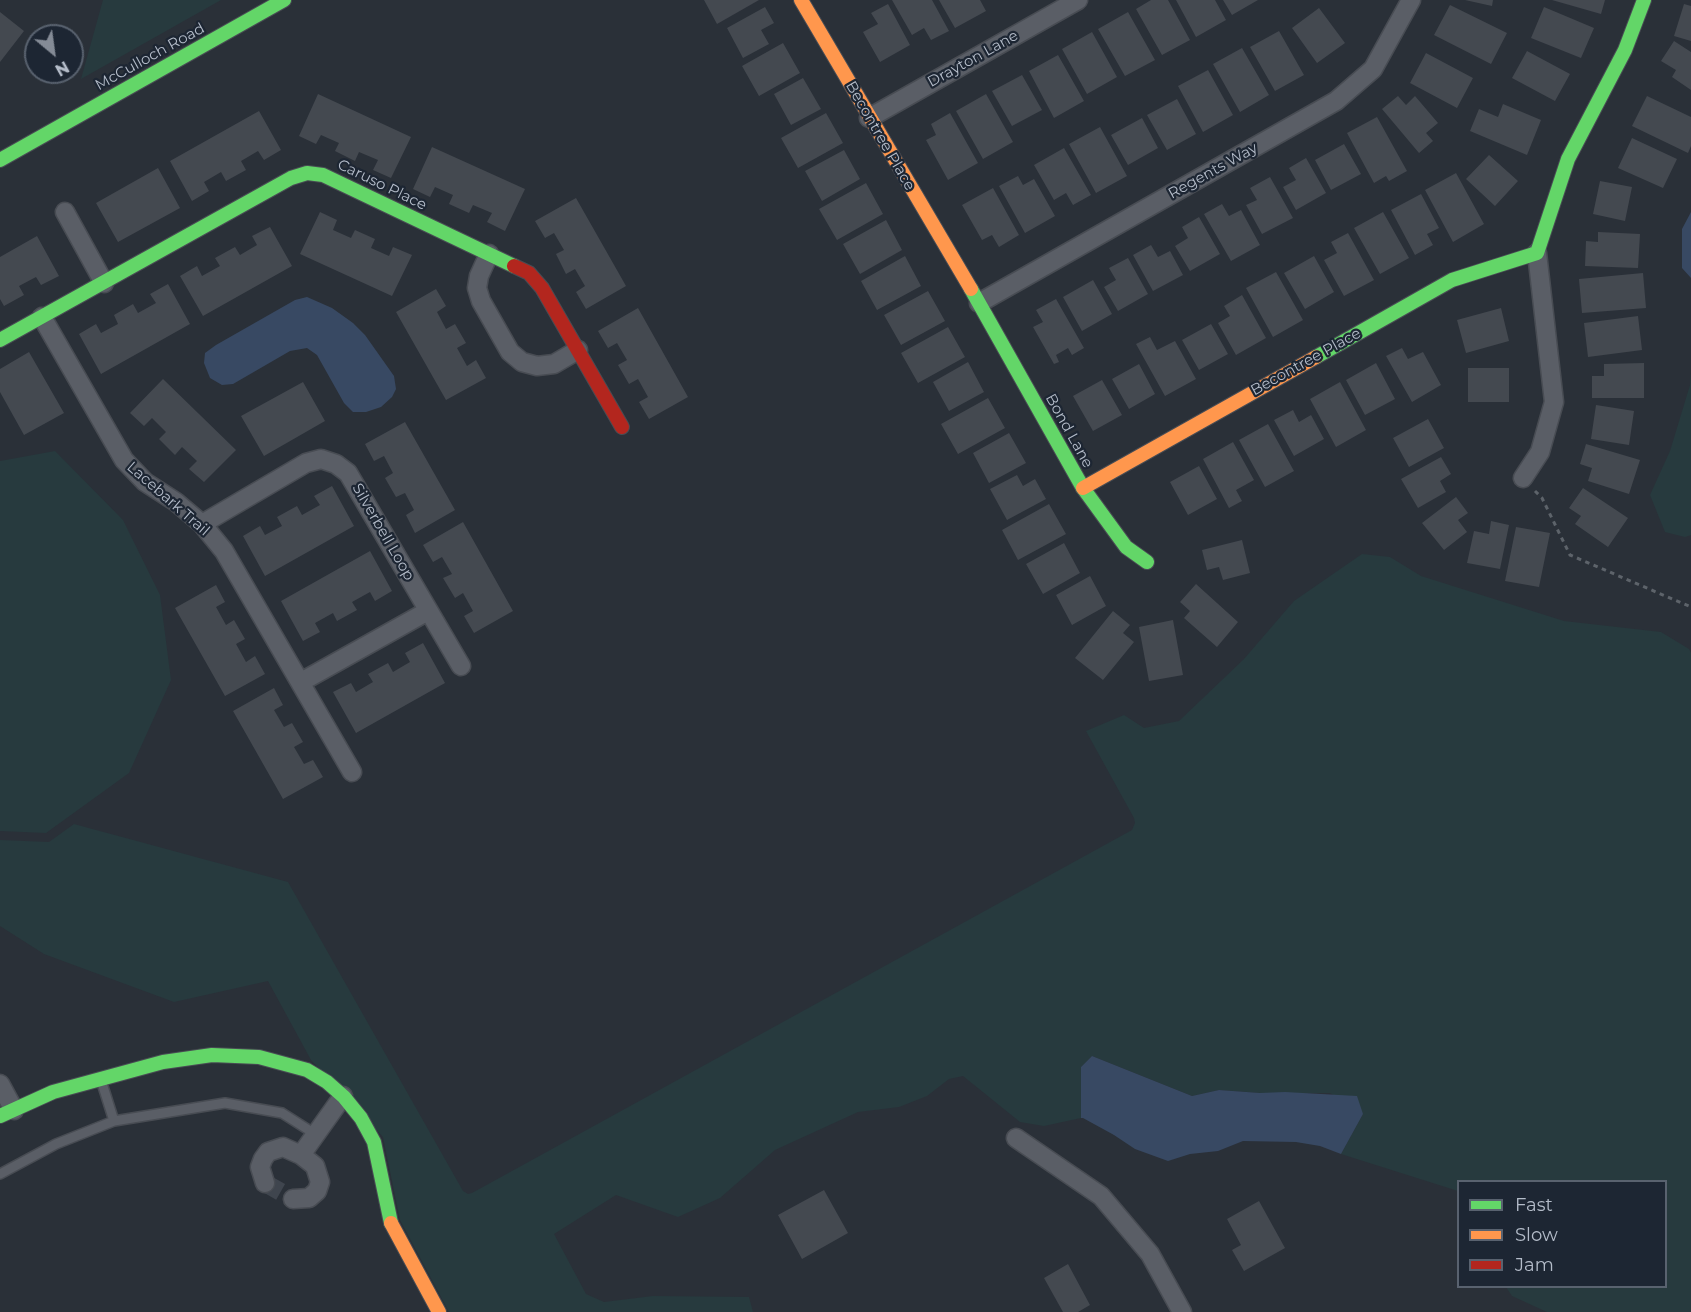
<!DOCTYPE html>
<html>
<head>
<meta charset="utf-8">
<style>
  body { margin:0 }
  #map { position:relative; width:1691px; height:1312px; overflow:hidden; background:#2a3038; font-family:Montserrat,sans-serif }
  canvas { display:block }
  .legend { position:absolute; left:1457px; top:1180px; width:210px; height:108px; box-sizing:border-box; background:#1d2633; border:2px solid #59626f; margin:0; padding:8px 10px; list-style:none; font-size:18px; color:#b4bcc9 }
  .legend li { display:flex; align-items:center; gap:12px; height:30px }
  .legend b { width:30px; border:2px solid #59626f }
  .north { position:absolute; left:24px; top:24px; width:60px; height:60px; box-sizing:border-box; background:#1d2633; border:2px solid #59626f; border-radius:50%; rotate:151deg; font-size:16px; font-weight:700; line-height:24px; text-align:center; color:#b4bcc9 }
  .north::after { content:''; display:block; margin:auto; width:21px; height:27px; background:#848b96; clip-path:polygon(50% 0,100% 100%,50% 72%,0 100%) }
</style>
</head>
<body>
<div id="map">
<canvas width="1691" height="1312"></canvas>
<ul class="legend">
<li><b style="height:8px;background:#63d668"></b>Fast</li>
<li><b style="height:8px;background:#ff974d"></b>Slow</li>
<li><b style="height:8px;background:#b3261e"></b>Jam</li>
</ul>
<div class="north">N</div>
</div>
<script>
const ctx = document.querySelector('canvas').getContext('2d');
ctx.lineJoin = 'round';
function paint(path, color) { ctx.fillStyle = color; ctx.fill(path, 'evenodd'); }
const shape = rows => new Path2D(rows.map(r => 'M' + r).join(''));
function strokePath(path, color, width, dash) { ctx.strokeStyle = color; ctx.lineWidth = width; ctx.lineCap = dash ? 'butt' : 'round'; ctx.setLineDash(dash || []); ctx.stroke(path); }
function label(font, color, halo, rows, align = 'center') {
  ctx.font = font + ' Montserrat,sans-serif'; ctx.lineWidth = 4.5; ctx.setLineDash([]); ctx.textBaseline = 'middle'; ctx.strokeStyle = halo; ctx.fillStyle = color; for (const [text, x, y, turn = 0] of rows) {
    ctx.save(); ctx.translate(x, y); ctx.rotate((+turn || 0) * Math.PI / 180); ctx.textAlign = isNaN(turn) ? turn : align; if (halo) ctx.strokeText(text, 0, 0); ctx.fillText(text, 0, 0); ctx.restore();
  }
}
const green = shape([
  [103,0,221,0,81,79],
  [1691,373,1691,535,1685,537,1665,532,1650,495,1670,451,1690,385],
  [55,451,123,520,160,595,171,680,129,773,46,833,0,831,0,461],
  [1362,554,1390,557,1421,576,1564,621,1661,632,1689,649,1691,653,1691,1312,1547,1312,1512,1296,1506,1287,1666,1286,1666,1182,1458,1182,1458,1191,1341,1154,1363,1114,1330,1093,1260,1093,1219,1090,1192,1096,1092,1056,1081,1067,1081,1118,1044,1126,1020,1122,963,1076,949,1079,927,1096,899,1107,858,1112,775,1150,720,1198,678,1217,616,1195,554,1234,586,1294,604,1302,653,1296,749,1297,753,1312,449,1312,400,1220,383,1137,311,1060,268,981,174,1002,44,954,0,926,0,840,49,842,74,824,288,882,463,1191,468,1194,472,1193,1132,830,1135,823,1134,818,1086,731,1124,715,1144,728,1179,721,1244,659,1294,601]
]);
const water = shape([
  [1691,212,1691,278,1682,268,1682,229],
  [307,297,332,308,353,323,365,335,394,376,396,389,392,397,381,407,366,412,353,412,344,403,317,355,307,348,290,351,233,384,222,385,210,378,204,363,205,353,216,345,295,300],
  [1092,1056,1192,1096,1219,1090,1260,1093,1285,1092,1357,1096,1363,1114,1341,1154,1320,1146,1296,1142,1243,1141,1218,1151,1190,1154,1168,1161,1135,1149,1114,1135,1083,1118,1081,1118,1081,1067]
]);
const building = shape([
  [704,0,759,0,717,24],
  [892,0,932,0,949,31,931,40,924,28,912,35],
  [939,0,980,0,986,11,955,28],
  [1151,0,1168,0,1190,40,1162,55,1136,9],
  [1176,0,1215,0,1226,20,1196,37],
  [1223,0,1258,0,1232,15],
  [1465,0,1493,0,1492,6],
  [1552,0,1605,0,1601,14],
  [888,4,910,45,880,62,863,32,878,24,871,13],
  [1684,4,1691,6,1691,41,1674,36],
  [1450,5,1507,33,1491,64,1434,35],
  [765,7,774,23,761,30,769,44,743,58,727,28],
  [1544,7,1594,28,1581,58,1531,38],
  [1319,8,1345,43,1317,63,1292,28],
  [0,12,24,31,0,62],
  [1128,12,1155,60,1125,76,1098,29],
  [1279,31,1304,75,1275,91,1250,47],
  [1092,32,1117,77,1087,94,1062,49],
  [1674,41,1691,52,1691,90,1672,77,1676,70,1661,61],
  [783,43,800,73,759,96,742,66],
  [1242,48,1269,95,1240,112,1213,64],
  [1527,51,1570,74,1555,101,1512,78],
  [1426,53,1473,78,1457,108,1410,83],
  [1058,55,1084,101,1054,118,1029,71],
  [1208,70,1233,115,1203,132,1178,86],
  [1022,75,1042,110,1012,126,992,91],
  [803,78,821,109,791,125,774,94],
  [318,94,411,137,391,178,373,170,378,160,359,152,355,161,335,151,339,143,321,135,316,144,299,136],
  [986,94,1013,142,983,159,956,111],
  [1398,96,1406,105,1415,96,1438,123,1426,133,1433,141,1419,153,1382,109],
  [1647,96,1691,117,1691,146,1688,153,1632,126],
  [1177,99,1196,134,1167,150,1147,115],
  [1503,104,1541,120,1527,155,1470,131,1479,109,1498,117],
  [259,111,281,150,264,160,258,151,241,161,246,170,226,181,221,172,204,182,209,191,192,201,170,161],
  [826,113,843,143,798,168,781,138],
  [950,113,978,163,948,180,926,140,936,135,931,124],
  [1377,117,1407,171,1389,181,1386,176,1374,183,1347,133],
  [1142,118,1158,148,1128,165,1111,135],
  [1100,127,1127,176,1096,193,1069,144],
  [1632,138,1677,159,1663,188,1618,168],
  [1344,144,1361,174,1331,190,1315,160],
  [432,147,525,189,505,231,487,222,492,213,473,205,469,213,449,204,453,195,435,187,430,197,413,189],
  [1064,148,1091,195,1073,205,1066,193,1054,200,1034,165],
  [844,150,860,179,822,201,805,171],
  [1489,155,1518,181,1495,206,1466,179],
  [1306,158,1326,193,1296,210,1283,187,1296,180,1289,168],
  [158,168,180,208,118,242,96,203],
  [1456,173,1484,224,1453,242,1425,190],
  [1018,176,1023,185,1034,179,1055,216,1025,233,999,186],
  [1270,177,1293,218,1262,234,1246,205,1257,200,1250,188],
  [1600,181,1632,187,1625,221,1593,214],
  [866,183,883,214,837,240,819,209],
  [993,188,1019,235,999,247,992,235,982,240,962,205],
  [1421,194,1439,228,1427,234,1433,245,1415,255,1391,210],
  [576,198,626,286,586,309,576,292,585,286,575,269,566,274,556,254,564,250,554,233,545,238,535,221],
  [1222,204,1229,216,1241,210,1260,245,1231,261,1204,214],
  [320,212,337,220,333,230,351,238,355,230,375,239,371,248,389,256,393,247,412,255,392,296,300,254],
  [1383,212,1409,258,1380,274,1354,228],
  [1199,217,1220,254,1190,271,1175,246,1188,238,1182,227],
  [886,220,902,250,860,274,843,244],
  [270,227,292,266,203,316,180,276,197,266,202,276,220,266,215,258,235,247,240,255,257,245,252,236],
  [1598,232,1640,234,1638,268,1585,266,1586,241,1598,242],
  [1348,233,1374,280,1344,296,1324,260,1337,253,1331,242],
  [37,236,59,276,41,285,36,277,19,286,24,295,4,306,0,299,0,257],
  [1151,245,1158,257,1170,251,1183,275,1153,291,1133,255],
  [905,256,921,286,877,310,861,281],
  [1314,256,1334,292,1305,309,1284,273],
  [1128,258,1148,294,1118,311,1104,287,1116,280,1109,268],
  [1276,272,1303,320,1273,337,1246,288],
  [1643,273,1646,308,1582,313,1579,279],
  [1093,280,1112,314,1082,331,1063,297],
  [168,284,190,324,101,374,79,334,96,324,101,333,118,324,114,315,133,304,138,313,156,303,150,294],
  [436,289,446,306,437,312,446,329,455,324,466,343,457,348,467,366,476,360,486,378,446,400,396,312],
  [928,291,945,321,901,345,884,315],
  [1242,295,1266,338,1236,355,1218,323,1230,316,1224,306],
  [1056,299,1084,348,1072,355,1068,348,1056,355,1059,362,1054,364,1033,327,1043,322,1036,310],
  [638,308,688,397,649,419,639,402,648,397,638,379,629,384,618,365,627,360,617,343,608,348,598,331],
  [1501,308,1509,341,1466,353,1457,320],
  [1638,316,1642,350,1588,357,1584,323],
  [1211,324,1228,354,1199,370,1182,340],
  [948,327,965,357,918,383,901,353],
  [1150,337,1157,350,1175,341,1196,379,1165,396,1136,344],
  [1402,348,1408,359,1423,352,1441,385,1412,402,1386,356],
  [29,352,64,413,24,435,0,392,0,369],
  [968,362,984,392,949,411,933,382],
  [1376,363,1395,399,1365,415,1346,380],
  [1644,363,1644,398,1592,398,1592,376,1604,376,1604,364],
  [1139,364,1155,394,1129,409,1112,379],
  [1468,368,1509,368,1509,402,1468,402],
  [163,379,236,450,204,482,189,469,197,461,182,447,175,455,159,439,166,432,152,418,144,426,130,413],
  [1102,380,1122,415,1093,431,1073,396],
  [303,382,325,421,264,456,241,416],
  [1340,382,1366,430,1336,447,1310,399],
  [988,398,1005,428,958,454,941,424],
  [1596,405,1634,411,1629,445,1591,439],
  [1293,410,1299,422,1311,415,1324,439,1294,456,1274,420],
  [1428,419,1444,448,1409,467,1393,438],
  [405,422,455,510,415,533,406,515,414,510,405,493,396,497,385,478,393,473,384,456,374,461,365,444],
  [1268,424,1294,471,1265,487,1239,440],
  [1009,433,1026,463,989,483,973,453],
  [1233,442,1254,480,1236,490,1242,501,1229,508,1203,459],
  [1586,444,1640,460,1629,494,1588,481,1592,468,1580,464],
  [1441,457,1451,474,1440,481,1446,492,1418,508,1401,479],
  [1199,466,1217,499,1188,515,1170,482],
  [1017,475,1023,486,1035,479,1046,499,1007,520,990,489],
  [332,486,354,526,265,576,243,536,260,526,265,535,282,526,277,517,297,506,302,515,320,505,314,496],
  [1583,488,1628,518,1608,547,1575,524,1581,516,1569,508],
  [1456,497,1468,513,1458,520,1467,532,1444,550,1422,523],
  [1049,504,1066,534,1018,560,1002,530],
  [1491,521,1509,525,1500,569,1467,563,1474,531,1489,534],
  [463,522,513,611,474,633,464,616,473,611,463,593,455,598,443,578,452,574,442,557,433,562,423,545],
  [1516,527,1550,533,1539,587,1505,581],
  [1242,540,1250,573,1223,580,1219,567,1207,570,1202,550],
  [1064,543,1080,573,1043,594,1026,564],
  [370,551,392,591,375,601,370,592,352,602,357,610,337,621,333,613,315,623,320,632,303,641,281,601],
  [1090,576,1106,606,1072,625,1056,595],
  [1196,584,1238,622,1217,647,1184,618,1190,611,1180,602],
  [216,585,225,602,216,607,226,625,234,620,245,639,236,644,246,662,255,656,265,674,225,696,175,608],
  [1113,611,1130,625,1123,633,1134,642,1103,680,1075,658],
  [1173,620,1183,675,1149,681,1139,627],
  [423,643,445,683,356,733,333,692,351,683,356,692,373,682,368,674,388,663,393,672,410,662,405,653],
  [274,688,283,705,274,710,284,727,292,723,303,742,294,747,304,764,313,760,323,777,283,799,233,711],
  [824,1190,848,1233,802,1259,778,1215],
  [1259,1201,1285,1248,1244,1271,1232,1250,1241,1245,1227,1219],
  [1068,1264,1090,1305,1078,1312,1063,1312,1044,1278]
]);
const streetTunnel = shape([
  [265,1183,293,1199]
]);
const path = shape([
  [1535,491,1542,498,1570,555,1691,607]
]);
const lane = shape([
  [101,1080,114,1121],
  [0,1174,56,1144,114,1121,225,1103,282,1113,315,1134]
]);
const street = shape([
  [869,118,1078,0],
  [65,212,104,283],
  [489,254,479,276,477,288,481,301,510,352,522,362,537,366,554,364,578,350],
  [979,303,1336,101,1373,69,1411,0],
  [42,317,124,460,145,482,176,502,202,524,224,551,352,772],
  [1523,478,1540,452,1554,402,1537,253],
  [202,524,306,463,321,459,336,464,348,473,461,666],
  [301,682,428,611],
  [0,1084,14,1110],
  [1016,1138,1101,1196,1150,1254,1182,1312],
  [265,1183,260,1167,263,1159,268,1152,283,1147,301,1155,343,1096],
  [293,1199,309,1198,317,1191,320,1182,315,1166,301,1155]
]);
const fast = shape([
  [0,160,284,0],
  [971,289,1083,488,1126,547,1147,562],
  [0,340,291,178,307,173,323,175,514,266],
  [1316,357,1452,280,1537,253,1568,159,1625,50,1644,0],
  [0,1116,53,1092,163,1062,212,1055,259,1057,307,1070,327,1082,344,1097,361,1118,374,1142,391,1223]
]);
const slow = shape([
  [801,0,971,289],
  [1083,488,1316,357],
  [391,1223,439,1312]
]);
const jam = shape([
  [514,266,529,273,542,288,622,427]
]);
const streetNames = [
  ["McCulloch Road",150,57,-29],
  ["Drayton Lane",973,59,-29],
  ["Becontree Place",880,136,60],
  ["Regents Way",1213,171,-29],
  ["Caruso Place",382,185,26],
  ["Becontree Place",1306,362,-29],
  ["Bond Lane",1069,431,61],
  ["Lacebark Trail",168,499,41],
  ["Silverbell Loop",383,532,60]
];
paint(green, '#273a3e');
paint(water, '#384963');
paint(building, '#444950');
strokePath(streetTunnel, '#3f454e', 18, [18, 9]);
strokePath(lane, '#484c53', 12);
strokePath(street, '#484c53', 21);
strokePath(fast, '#484c53', 16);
strokePath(slow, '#484c53', 16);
strokePath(jam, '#484c53', 16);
strokePath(path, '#5d636a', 3, [4.5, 4.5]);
strokePath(lane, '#5a5e66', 9);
strokePath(street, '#5a5e66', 18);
strokePath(fast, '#63d668', 14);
strokePath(slow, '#ff974d', 14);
strokePath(jam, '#b3261e', 14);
label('15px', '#b4bcc9', '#1d2633', streetNames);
</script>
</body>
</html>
